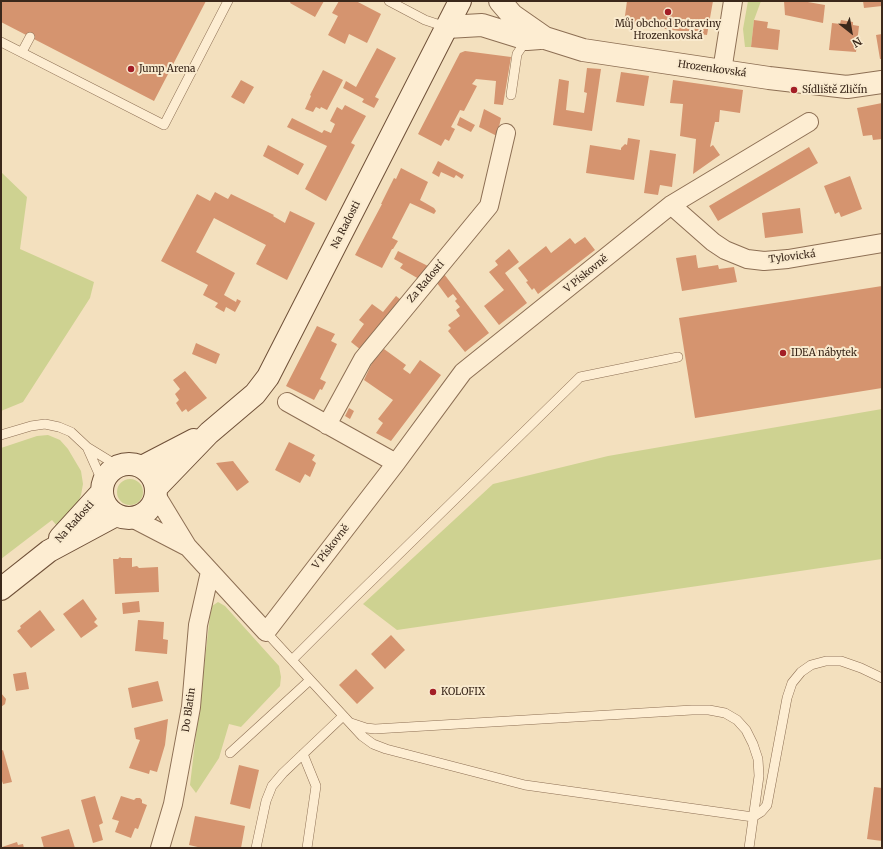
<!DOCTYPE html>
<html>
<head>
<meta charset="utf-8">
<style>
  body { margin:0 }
  #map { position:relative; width:883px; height:849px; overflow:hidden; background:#f3e0be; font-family:Merriweather,serif }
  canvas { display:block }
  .frame { position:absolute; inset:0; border:2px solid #3b281b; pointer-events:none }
  .north { position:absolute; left:831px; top:12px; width:40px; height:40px; -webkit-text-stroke:3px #f9eace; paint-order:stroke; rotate:149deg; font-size:11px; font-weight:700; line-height:16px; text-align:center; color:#3b281b }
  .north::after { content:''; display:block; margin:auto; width:14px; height:18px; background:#3b281b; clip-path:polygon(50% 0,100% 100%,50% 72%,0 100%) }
</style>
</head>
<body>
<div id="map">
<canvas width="883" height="849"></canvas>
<div class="frame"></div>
<div class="north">N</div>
</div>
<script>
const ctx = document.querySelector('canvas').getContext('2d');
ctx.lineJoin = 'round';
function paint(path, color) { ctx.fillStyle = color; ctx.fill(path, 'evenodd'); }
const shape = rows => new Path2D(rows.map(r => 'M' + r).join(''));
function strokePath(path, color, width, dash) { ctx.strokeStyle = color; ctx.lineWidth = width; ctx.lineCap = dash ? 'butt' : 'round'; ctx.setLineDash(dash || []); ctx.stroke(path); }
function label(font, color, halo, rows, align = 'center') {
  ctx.font = font + ' Merriweather,serif'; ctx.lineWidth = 4; ctx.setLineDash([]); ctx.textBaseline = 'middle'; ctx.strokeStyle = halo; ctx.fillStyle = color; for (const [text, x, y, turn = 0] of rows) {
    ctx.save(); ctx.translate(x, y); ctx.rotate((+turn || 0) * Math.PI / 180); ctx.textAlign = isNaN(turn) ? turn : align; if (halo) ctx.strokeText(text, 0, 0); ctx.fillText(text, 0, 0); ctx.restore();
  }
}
const green = shape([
  [748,1,761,1,754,20,751,47,745,47,743,29],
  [1,172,27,197,20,249,94,282,90,298,23,402,1,411],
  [882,409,882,559,397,630,363,604,493,484,608,456],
  [48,435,60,440,68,449,81,471,83,484,81,495,76,507,58,527,52,520,1,559,1,448,37,436],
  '117 492a13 13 0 1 1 26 0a13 13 0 1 1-26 0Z',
  [218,602,225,606,279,666,281,677,280,686,241,727,229,724,219,758,196,793,190,785,210,616,212,606]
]);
const building = shape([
  [1,1,206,1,154,101,1,22],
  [291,1,324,1,315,17,290,3],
  [339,1,356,1,381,14,367,43,349,34,345,44,328,35,338,16,332,13],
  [627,1,713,1,707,35,624,23],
  [784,1,802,1,825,5,823,23,785,15],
  [863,1,882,1,882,6,864,8],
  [754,20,768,22,767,28,780,30,778,50,751,47],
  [841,20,853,22,853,25,859,26,856,52,829,50,832,23,840,24],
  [882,34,882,59,880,59,876,35],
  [377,48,396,58,375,97,379,99,374,108,362,102,364,99,343,88,346,81,356,87],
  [465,51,511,57,503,105,494,104,496,81,476,79,472,84,477,86,464,111,460,110,451,127,455,129,449,141,445,139,441,146,418,134,460,53],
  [587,68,601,69,592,131,553,125,559,79,569,81,566,110,584,113,587,93,584,92],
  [323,70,343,80,327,110,321,107,320,109,316,107,313,112,305,109,311,96,310,95],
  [621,72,649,76,644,106,616,102],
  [241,80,254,87,244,104,231,97],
  [673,80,743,90,740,113,720,110,719,122,715,122,710,147,713,145,720,155,693,174,696,139,680,136,683,104,670,103],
  [882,103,882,139,873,140,872,135,863,136,857,108],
  [345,105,366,116,351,143,355,145,326,201,305,189,327,146,287,127,292,118,322,133,324,130,331,133,335,124,330,121,337,107,342,110],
  [484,109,501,118,497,136,479,127],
  [460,117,475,125,471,132,457,125],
  [628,138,640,140,634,180,586,173,590,145,621,150,621,148,625,144,627,145],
  [268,145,304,164,298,175,263,156],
  [809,147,818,163,718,221,709,206],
  [650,150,676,154,672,187,660,185,658,195,644,193],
  [438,161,464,175,462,179,456,175,454,178,441,172,439,177,432,173],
  [401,168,428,182,420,200,434,208,436,211,434,214,410,203,392,238,398,241,393,249,392,249,382,268,355,255,382,204,381,204,394,178,396,179],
  [850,176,862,209,841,217,839,212,835,214,824,186],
  [215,192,228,199,231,194,274,215,273,216,285,223,290,211,315,223,287,280,256,264,266,245,214,218,196,252,235,273,224,295,236,302,237,299,241,301,235,312,226,307,224,312,215,307,218,303,203,295,208,285,161,261,197,194,210,201],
  [800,208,803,233,765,238,762,213],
  [585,237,595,250,538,294,534,288,532,290,526,282,528,281,518,268,546,246,551,253,570,238,575,244],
  [509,249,519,262,505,273,527,303,499,325,484,306,504,290,489,272,498,265,495,261],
  [398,251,428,266,419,279,400,268,403,264,394,259],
  [696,255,698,268,718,265,719,269,734,267,737,282,682,291,676,258],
  [444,274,489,333,465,352,448,331,451,328,448,325,460,316,456,310,460,307,455,301,457,299,453,294,448,298,437,283],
  [882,286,882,388,695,418,679,318],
  [396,296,401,300,361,350,351,342,364,324,359,320,372,304,383,312],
  [317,326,335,334,331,341,337,344,320,379,326,382,322,390,320,389,314,400,286,386],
  [196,343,220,354,216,364,192,354],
  [384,349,406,365,403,369,410,374,420,360,441,375,391,441,376,433,383,423,378,419,393,400,364,380,372,363],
  [185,371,207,398,188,412,186,409,182,412,176,403,179,400,175,394,180,389,173,380],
  [349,408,354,411,350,419,345,416],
  [289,442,315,455,312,460,316,463,310,477,305,474,300,483,275,470],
  [233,461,249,482,237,491,216,463],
  [120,557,121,558,132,558,132,567,137,566,139,568,158,567,159,592,115,594,113,559,118,559],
  [83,599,97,619,94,622,98,626,81,638,63,614],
  [139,601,140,612,123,614,122,603],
  [40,610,55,630,31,648,17,631,21,628,20,626],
  [138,620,164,622,163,639,168,640,167,654,135,651],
  [391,635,405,650,385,669,371,654],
  [356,669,374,688,357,704,339,685],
  [26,672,29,689,16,691,13,674],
  [158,681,163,701,132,708,128,688],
  [1,693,6,699,5,704,1,707],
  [168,719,165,745,157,772,150,770,149,774,129,768,140,740,136,739,134,728],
  [3,750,12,782,3,784,1,778,1,751],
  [239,765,259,770,250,809,230,804],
  [874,787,882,788,882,841,867,839],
  [95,796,103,823,99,825,103,840,93,843,81,800],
  [121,796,134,800,136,798,140,798,142,800,142,803,147,805,138,829,135,828,131,838,115,832,119,821,112,819],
  [195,816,245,826,241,848,202,848,189,845],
  [69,829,75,848,44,848,41,837],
  [17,842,18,845,23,844,24,848,3,848,2,847]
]);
const service = shape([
  [389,1,425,20,446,27],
  [1,42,164,125,228,1],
  [22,52,30,37],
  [511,95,517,54,527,39],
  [1,435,31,426,45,424,59,427,71,432,87,447,118,466],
  [87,447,103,483],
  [266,632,362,736,373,744,386,749,525,785,753,817,761,812,767,805,787,698,792,683,801,672,811,665,826,661,841,661,861,668,882,678],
  [292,660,352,600,580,377,678,357],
  [351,723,366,728,375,729,692,710,709,710,725,713,737,720,746,730,753,744,758,759,759,776,749,848],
  [230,753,310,680],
  [303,754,316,786,307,848],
  [256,848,266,801,272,786,283,773,343,716]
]);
const minor = shape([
  [722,71,733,1],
  [671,205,713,242,725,250,747,259,764,261,788,259,882,243],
  [287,402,396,463],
  [327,425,363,359,489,206,506,133],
  [156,495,187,546,266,632,396,463,463,372,671,205,809,122],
  [132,518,186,546],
  [160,848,173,804,191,707,198,625,210,572]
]);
const tertiary = shape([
  [500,1,512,15,545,38,583,50,769,78,847,87,882,82],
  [447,27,482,25,527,39,540,38]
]);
const secondary = shape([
  '102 491a27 27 0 1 1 54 0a27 27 0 1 1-54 0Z',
  [142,467,194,440],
  [156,488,209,433,255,394,268,377,460,1],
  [60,538,102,492],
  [1,589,49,551,116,515]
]);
const markers = [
  [668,12,4,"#a31e26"],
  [131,69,4,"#a31e26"],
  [794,90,4,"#a31e26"],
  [783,353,4,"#a31e26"],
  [433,692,4,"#a31e26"]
];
const poiNames = [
  ["Můj obchod Potraviny",668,24,"center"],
  ["Hrozenkovská",668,36,"center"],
  ["Jump Arena",139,69],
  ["Sídliště Zličín",802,90],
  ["IDEA nábytek",791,353],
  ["KOLOFIX",441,692]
];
const streetNames = [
  ["Hrozenkovská",712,69,8],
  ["Na Radosti",346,225,-63],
  ["Tylovická",792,257,-7],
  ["V Pískovně",586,274,-39],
  ["Za Radostí",426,282,-50],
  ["Na Radosti",75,522,-48],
  ["V Pískovně",331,547,-52],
  ["Do Blatin",189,710,-82]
];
paint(green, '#ced291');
paint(building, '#d5946f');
strokePath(service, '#8d6f54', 10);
strokePath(minor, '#8d6f54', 20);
strokePath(tertiary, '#8d6f54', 24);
strokePath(secondary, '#6f5038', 24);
strokePath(service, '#fdedd2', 9);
strokePath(minor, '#fdedd2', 18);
strokePath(tertiary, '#fdedd2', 22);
strokePath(secondary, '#fdedd2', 22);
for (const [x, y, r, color] of markers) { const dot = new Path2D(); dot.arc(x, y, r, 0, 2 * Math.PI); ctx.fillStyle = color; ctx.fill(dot); strokePath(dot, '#f9eace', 1.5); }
label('10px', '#3b281b', '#f9eace', poiNames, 'left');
label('10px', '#3b281b', '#f9eace', streetNames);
</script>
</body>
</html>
